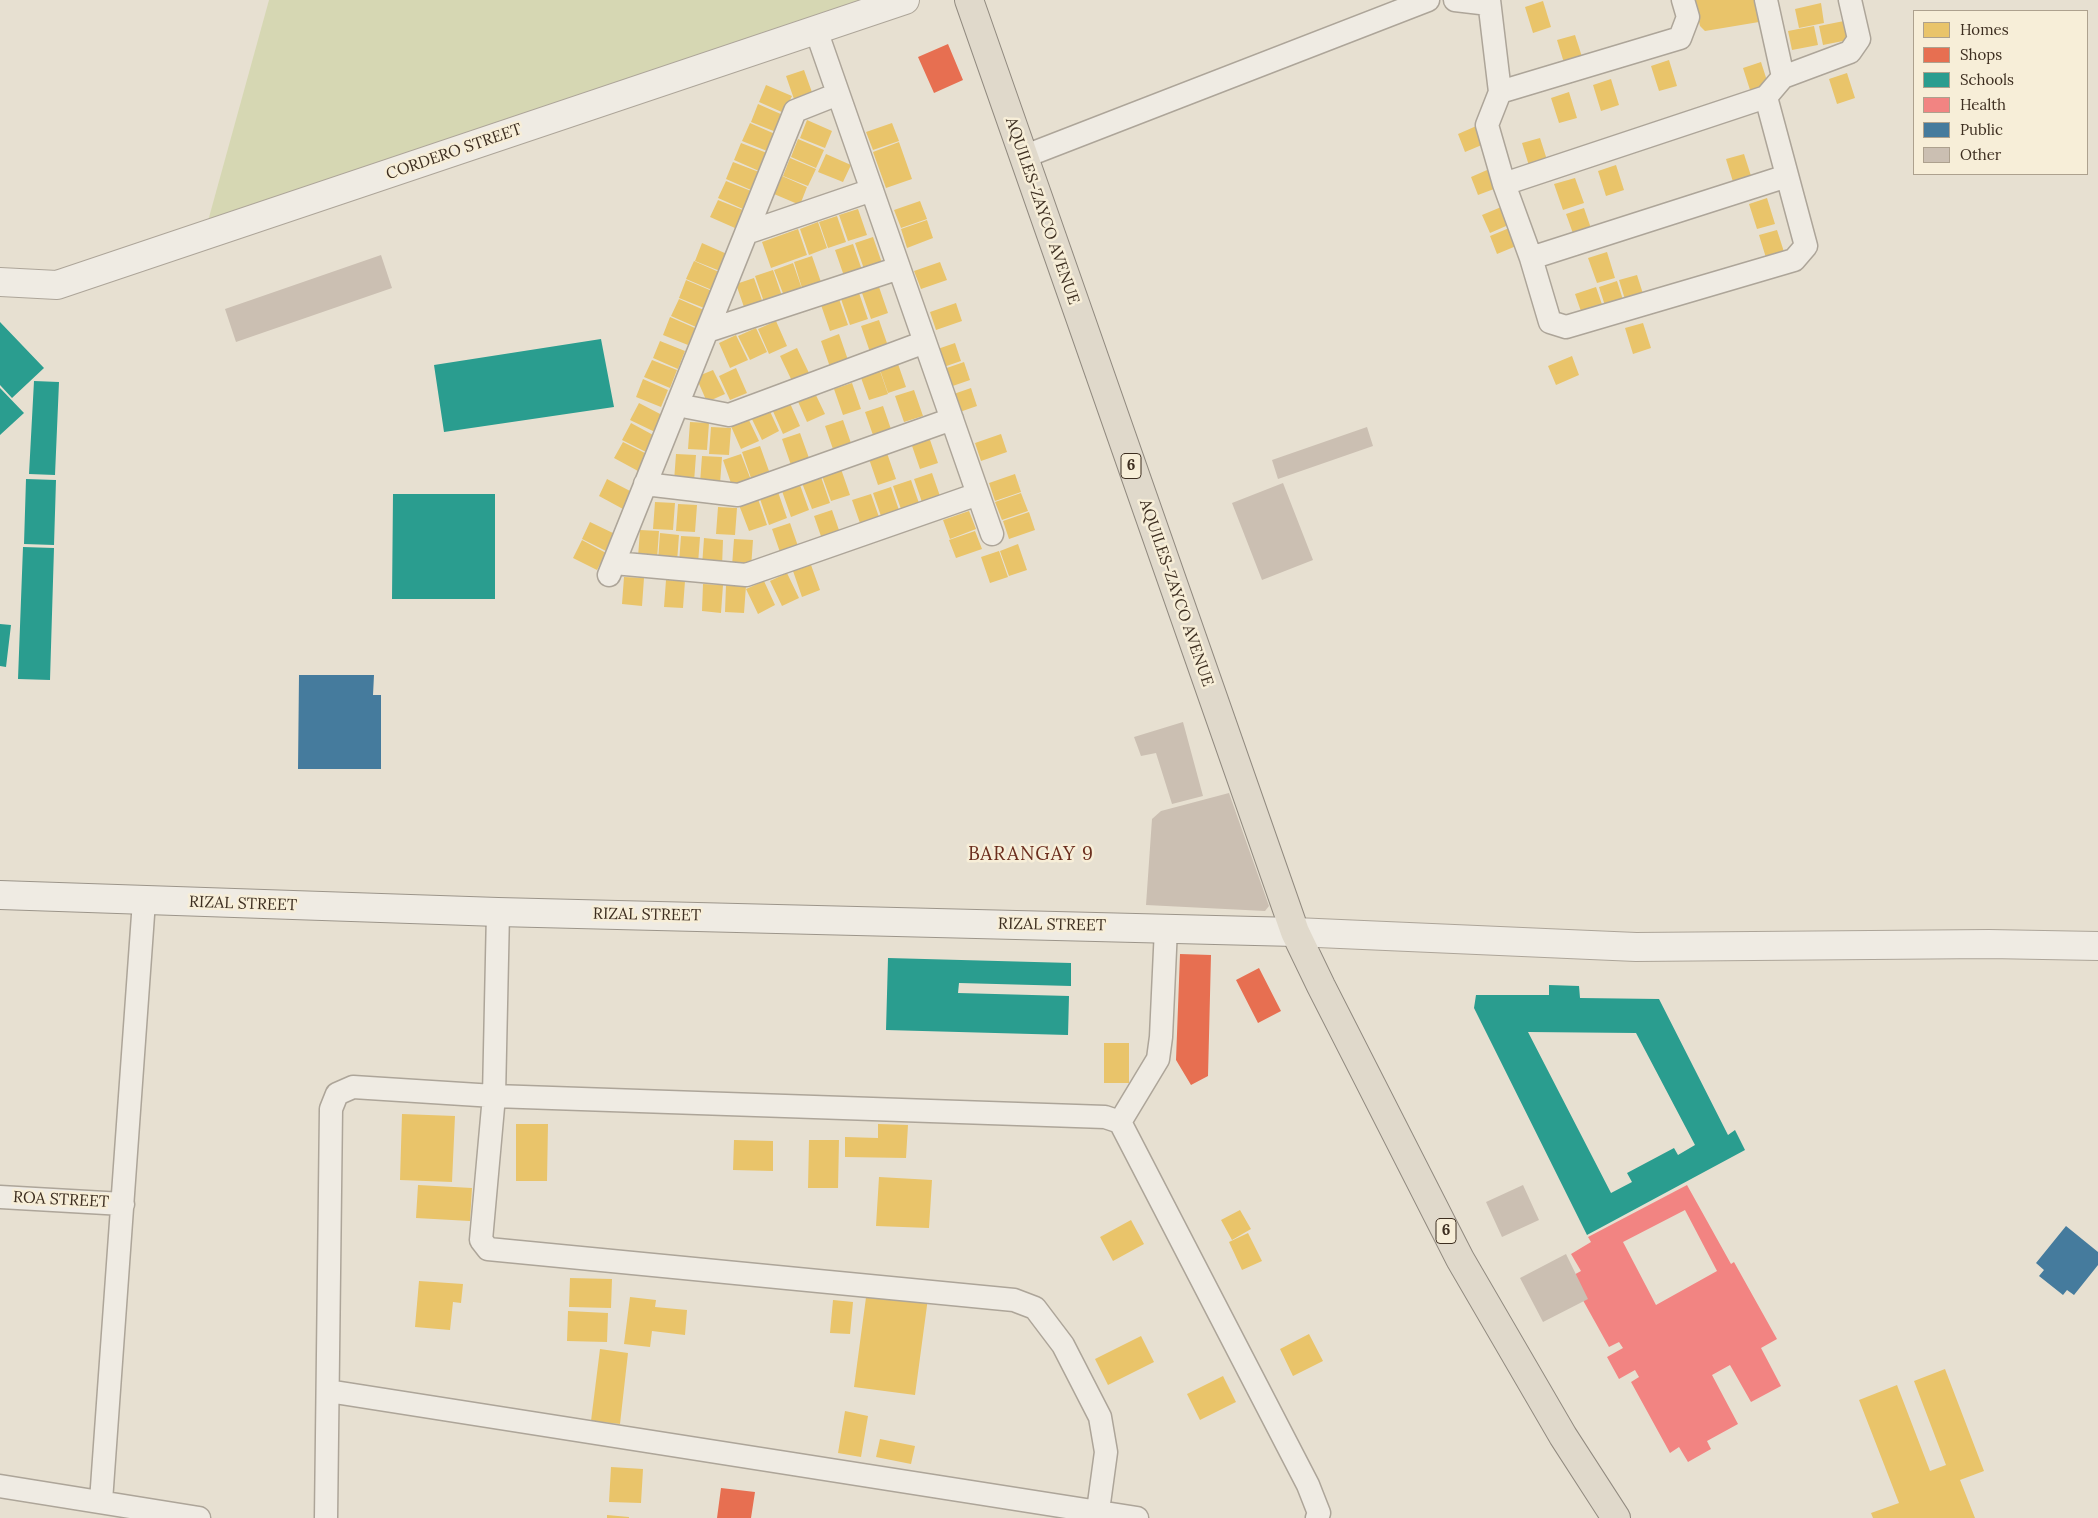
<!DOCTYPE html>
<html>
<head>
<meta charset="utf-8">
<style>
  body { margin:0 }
  #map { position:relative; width:2098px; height:1518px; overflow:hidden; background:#e7e0d1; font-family:Lora,serif }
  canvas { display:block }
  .legend { position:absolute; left:1913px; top:10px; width:175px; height:165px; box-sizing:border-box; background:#f7eed8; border:1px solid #ada18e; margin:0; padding:6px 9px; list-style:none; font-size:15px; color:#3d2e20 }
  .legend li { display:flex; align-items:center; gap:10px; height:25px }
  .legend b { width:25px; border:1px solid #ada18e }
</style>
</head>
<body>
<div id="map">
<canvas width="2098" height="1518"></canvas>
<ul class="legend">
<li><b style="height:14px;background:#e9c46a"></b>Homes</li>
<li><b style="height:14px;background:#e76f51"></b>Shops</li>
<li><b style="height:14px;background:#2a9d8f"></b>Schools</li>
<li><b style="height:14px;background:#f28482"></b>Health</li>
<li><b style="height:14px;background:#457b9d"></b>Public</li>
<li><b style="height:14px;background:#cbbfb2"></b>Other</li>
</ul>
</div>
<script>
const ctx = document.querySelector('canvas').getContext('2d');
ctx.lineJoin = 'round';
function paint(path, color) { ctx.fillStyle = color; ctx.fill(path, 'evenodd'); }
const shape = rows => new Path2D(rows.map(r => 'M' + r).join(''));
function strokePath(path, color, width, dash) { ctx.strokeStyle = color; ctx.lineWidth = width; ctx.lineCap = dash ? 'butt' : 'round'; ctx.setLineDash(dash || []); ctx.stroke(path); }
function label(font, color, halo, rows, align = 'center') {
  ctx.font = font + ' Lora,serif'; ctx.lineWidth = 5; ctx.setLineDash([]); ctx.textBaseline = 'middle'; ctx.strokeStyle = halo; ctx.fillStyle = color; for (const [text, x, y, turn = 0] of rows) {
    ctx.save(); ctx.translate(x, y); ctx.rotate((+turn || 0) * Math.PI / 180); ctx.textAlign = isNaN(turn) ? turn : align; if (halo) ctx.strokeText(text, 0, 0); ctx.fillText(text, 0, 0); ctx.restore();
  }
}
const green = shape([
  [269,0,875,0,208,221]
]);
const homes = shape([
  [1694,0,1760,0,1765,21,1705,31,1700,26],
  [1543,1,1551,27,1533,33,1525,7],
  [1821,3,1824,23,1799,28,1795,9],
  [1844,21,1848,40,1823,45,1819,26],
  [1814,26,1818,45,1792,50,1788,31],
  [1575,35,1583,60,1565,66,1557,40],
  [1669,60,1677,86,1659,91,1651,66],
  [1761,62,1769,87,1751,93,1743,68],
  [804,70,813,95,795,102,786,76],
  [1847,73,1855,98,1837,104,1829,79],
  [1611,79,1619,105,1601,111,1593,85],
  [766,85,792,96,784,113,759,102],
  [1569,92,1577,118,1559,123,1551,98],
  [758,104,783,115,776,132,751,122],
  [807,120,832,131,825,148,800,138],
  [750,123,775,134,767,151,742,141],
  [892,123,899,141,873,150,866,132],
  [1481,124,1489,142,1465,152,1458,134],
  [1540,138,1548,163,1530,169,1522,143],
  [798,139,824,150,816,168,791,157],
  [899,142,912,179,886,188,873,152],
  [741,143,767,153,759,171,734,160],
  [826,154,851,165,843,182,818,172],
  [1744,154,1752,179,1734,185,1726,159],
  [790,158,816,169,808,186,783,176],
  [733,162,759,172,751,190,726,179],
  [1616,165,1624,190,1606,196,1598,171],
  [1494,167,1502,186,1478,195,1471,177],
  [782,176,807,187,800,205,774,194],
  [1575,178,1584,203,1563,210,1554,184],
  [726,181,751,191,743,209,718,198],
  [1767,198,1775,224,1757,229,1749,204],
  [718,200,743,210,735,228,710,217],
  [920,201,927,219,901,228,894,210],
  [1506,205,1513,223,1490,233,1482,215],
  [1584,208,1593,234,1575,239,1566,214],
  [858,209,867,235,848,241,839,215],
  [837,216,846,242,828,248,819,222],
  [927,220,933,238,907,248,901,229],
  [818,222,827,248,809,255,800,229],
  [1514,226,1521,244,1497,254,1490,236],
  [798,229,807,255,771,268,762,242],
  [1777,230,1785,255,1767,261,1759,235],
  [873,237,882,263,864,269,855,243],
  [702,243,727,254,720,271,695,261],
  [853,244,862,270,844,276,835,250],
  [1607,252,1615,278,1597,283,1588,258],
  [812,256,821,282,802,288,794,262],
  [694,261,719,272,712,290,686,279],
  [940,262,947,280,921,289,914,271],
  [793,263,802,289,784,296,774,270],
  [773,270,782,296,764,302,755,276],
  [1637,275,1645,300,1627,306,1619,280],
  [754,278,763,303,745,310,736,284],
  [686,280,712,291,704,308,679,298],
  [1617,281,1625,306,1607,312,1599,287],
  [879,287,888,313,871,319,862,293],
  [1596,287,1605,313,1584,320,1575,294],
  [859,293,868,319,850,325,841,299],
  [679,299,704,310,696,327,671,316],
  [839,299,848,325,830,331,821,305],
  [956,303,962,321,936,330,930,312],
  [670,317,695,328,688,345,663,335],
  [879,320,888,346,870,352,861,326],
  [776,321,787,346,769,354,758,329],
  [1643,323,1651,348,1633,354,1625,328],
  [756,328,767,352,750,360,738,336],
  [839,334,848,360,830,367,821,341],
  [736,335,748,360,730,368,719,343],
  [660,341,685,351,678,369,653,358],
  [955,343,961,361,935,370,929,352],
  [797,348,809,373,792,381,780,356],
  [1572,356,1579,375,1556,385,1548,366],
  [652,360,677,370,670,388,644,377],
  [897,361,906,387,888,393,879,367],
  [964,362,970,380,944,389,938,371],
  [736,368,747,393,730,400,719,376],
  [879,368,888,394,869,400,860,375],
  [713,370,725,394,707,402,696,377],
  [643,379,668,390,661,407,636,397],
  [852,383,861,409,843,415,834,389],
  [971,388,977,406,951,415,945,397],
  [813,389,825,414,807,422,796,397],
  [914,390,923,416,904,422,895,396],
  [789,401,800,426,783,434,772,409],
  [639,403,664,416,655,432,630,420],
  [883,406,892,432,874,438,865,412],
  [768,407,779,431,762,440,750,415],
  [747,416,759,441,741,449,730,424],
  [843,420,852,446,834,452,825,426],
  [690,422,709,423,707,450,688,449],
  [631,423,655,436,646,452,622,440],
  [711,427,731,428,729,455,709,454],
  [800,433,809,458,791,465,782,439],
  [1001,434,1007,452,981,461,975,443],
  [929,437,938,463,920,469,911,443],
  [623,442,647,454,638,471,614,458],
  [760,446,769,471,751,478,742,452],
  [887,453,896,479,878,485,869,459],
  [676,454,696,455,694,482,674,481],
  [741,454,751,480,732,486,723,460],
  [702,456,722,457,720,484,700,483],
  [841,469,850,495,831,501,822,476],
  [932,473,941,499,923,505,914,479],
  [1015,474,1021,492,995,501,989,483],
  [821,477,830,503,812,509,802,483],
  [607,479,632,492,623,509,599,496],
  [911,480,920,506,902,512,893,486],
  [800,485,809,510,791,517,782,491],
  [891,487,900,513,882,519,873,493],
  [778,492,787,518,769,525,760,499],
  [1021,493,1028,511,1002,520,995,502],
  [871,494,880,520,861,526,852,500],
  [758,499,767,525,749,531,739,505],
  [655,502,675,503,673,530,653,529],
  [678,504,697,505,695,532,676,531],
  [718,507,737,508,735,535,716,534],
  [832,510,841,536,823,542,814,516],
  [969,511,976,529,950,539,943,520],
  [1029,512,1035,530,1009,539,1003,521],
  [590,522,615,534,606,551,582,539],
  [790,523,799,549,781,555,772,529],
  [640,530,659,531,657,559,638,557],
  [975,531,982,549,956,558,949,540],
  [660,533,679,535,677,562,658,561],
  [681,536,700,537,698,564,679,563],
  [704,538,723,540,722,567,702,566],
  [734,539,753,540,751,568,732,566],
  [582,540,606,553,597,570,573,558],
  [1018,544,1027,570,1009,576,1000,551],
  [999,551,1008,577,990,583,981,557],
  [811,565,820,590,802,597,793,571],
  [787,573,799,598,782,606,770,581],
  [624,577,644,578,642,606,622,604],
  [666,580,685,581,683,608,664,607],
  [764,581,775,605,758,614,746,589],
  [703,584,723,585,721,613,702,611],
  [726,585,746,586,744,613,725,612],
  [1104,1043,1129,1043,1129,1083,1104,1083],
  [402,1114,455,1116,452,1182,400,1180],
  [516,1124,548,1124,547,1181,516,1181],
  [878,1124,908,1125,906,1158,845,1157,845,1137,878,1138],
  [734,1140,773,1141,773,1171,733,1170],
  [809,1140,839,1140,838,1188,808,1188],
  [879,1177,932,1180,929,1228,876,1226],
  [418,1185,472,1188,470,1221,416,1218],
  [1240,1210,1251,1229,1232,1240,1221,1220],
  [1131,1220,1144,1244,1113,1261,1100,1237],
  [1248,1233,1262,1261,1242,1270,1229,1242],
  [570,1278,612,1279,611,1308,569,1307],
  [419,1281,463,1284,461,1303,453,1302,450,1330,415,1327],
  [867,1290,928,1298,915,1395,854,1387],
  [630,1297,656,1300,655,1307,687,1310,685,1335,652,1331,650,1347,624,1344],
  [833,1300,853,1302,850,1334,830,1333],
  [568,1311,608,1313,607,1342,567,1341],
  [1309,1334,1323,1361,1293,1376,1280,1349],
  [1141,1336,1154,1362,1108,1385,1095,1359],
  [600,1349,628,1353,620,1424,591,1421],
  [1945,1369,1984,1471,1960,1480,1975,1518,1873,1518,1871,1513,1899,1503,1859,1400,1897,1385,1930,1471,1946,1465,1914,1381],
  [1223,1376,1236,1402,1200,1420,1187,1394],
  [845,1411,868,1416,861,1457,838,1453],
  [880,1439,915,1446,911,1464,876,1457],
  [611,1467,643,1469,641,1503,609,1502],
  [607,1515,629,1517,629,1518,607,1518]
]);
const shops = shape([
  [948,44,963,80,934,93,918,57],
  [1180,954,1211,955,1208,1076,1191,1085,1176,1060],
  [1259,968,1281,1011,1258,1023,1236,980],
  [721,1488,755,1492,751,1518,717,1518]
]);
const schools = shape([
  [0,322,44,368,12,398,0,385],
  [601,339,614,407,444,432,434,365],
  [34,381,59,382,55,475,29,474],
  [0,388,24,413,0,435],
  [26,479,56,480,54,545,24,544],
  [393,494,495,494,495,599,392,599],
  [23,547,54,548,50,680,18,679],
  [0,624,11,625,6,667,0,666],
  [888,958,1071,963,1071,986,959,983,958,993,1069,996,1068,1035,886,1030],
  [1549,985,1579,986,1580,998,1659,999,1728,1135,1735,1130,1745,1150,1587,1235,1474,1008,1476,995,1549,995],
  [1528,1032,1636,1033,1695,1145,1678,1155,1674,1148,1627,1173,1632,1182,1611,1193]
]);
const health = shape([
  [1687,1185,1731,1264,1734,1262,1777,1339,1761,1348,1781,1386,1751,1402,1730,1365,1712,1375,1738,1424,1707,1441,1711,1449,1688,1462,1679,1447,1670,1453,1631,1382,1639,1377,1635,1370,1619,1379,1607,1357,1623,1348,1619,1342,1609,1347,1570,1277,1581,1271,1571,1254,1591,1242,1588,1237],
  [1685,1210,1717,1271,1656,1305,1623,1242]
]);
const public = shape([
  [299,675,374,675,373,695,381,695,381,769,298,769],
  [2066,1226,2098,1252,2098,1265,2074,1295,2067,1290,2063,1295,2039,1276,2044,1270,2036,1263]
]);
const building = shape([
  [381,255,392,288,236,342,225,309],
  [1367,427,1373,446,1278,479,1272,460],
  [1283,483,1313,560,1262,580,1232,503],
  [1183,722,1203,796,1172,804,1156,753,1141,756,1134,737],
  [1229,793,1269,906,1265,911,1146,905,1152,819,1161,811],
  [1523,1185,1539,1220,1502,1237,1486,1202],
  [1566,1254,1588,1299,1543,1322,1520,1278]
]);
const minor = shape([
  [1455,0,1489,4],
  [1489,0,1500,92,1487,125,1504,184,1531,258,1550,322,1566,327,1794,260,1806,246,1766,97],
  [816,30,992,534],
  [1783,77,1850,52,1859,39,1850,0],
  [1500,92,1680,38,1688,17,1683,0],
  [1023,157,1428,0],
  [1504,184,1766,97,1783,77,1766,0],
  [746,233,872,190],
  [1531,258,1787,176],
  [707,331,899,268],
  [677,405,729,415,925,342],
  [645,484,738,495,952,419],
  [614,563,746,575,978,494],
  [609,575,795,111,838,94],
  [498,912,494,1096,481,1240,488,1249,1014,1300,1035,1308,1063,1345,1100,1417,1106,1452,1097,1518],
  [1120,1122,1158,1059,1161,1037,1166,928],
  [0,1197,123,1204],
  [328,1391,1137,1518],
  [0,1486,199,1518],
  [101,1501,144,901],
  [326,1518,331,1109,337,1094,353,1087,494,1096,1105,1117,1120,1122,1308,1485,1319,1513,1317,1518]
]);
const tertiary = shape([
  [0,282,57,285,905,0],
  [1295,932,1636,947,1989,944,2098,946]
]);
const secondary = shape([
  [0,895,498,912,1295,932]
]);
const trunk = shape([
  [969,0,1295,932,1321,986,1460,1259,1563,1436,1616,1518]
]);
const shields = [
  [1131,466,20],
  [1446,1231,20]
];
const shieldNames = [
  ["6",1131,466],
  ["6",1446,1231]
];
const streetNames = [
  ["CORDERO STREET",454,152,-19],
  ["AQUILES-ZAYCO AVENUE",1042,211,71],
  ["AQUILES-ZAYCO AVENUE",1176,593,71],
  ["RIZAL STREET",243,904,2],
  ["RIZAL STREET",647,915,1],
  ["RIZAL STREET",1052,925,1],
  ["ROA STREET",61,1200,3]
];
const quarterNames = [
  ["BARANGAY 9",1031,855]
];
paint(green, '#d6d7b3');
paint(homes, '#e9c46a');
paint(shops, '#e76f51');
paint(schools, '#2a9d8f');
paint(health, '#f28482');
paint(public, '#457b9d');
paint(building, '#cbbfb2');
strokePath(minor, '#ada599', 25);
strokePath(tertiary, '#ada599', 30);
strokePath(secondary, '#9c958a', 30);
strokePath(trunk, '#928b80', 30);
strokePath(minor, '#efebe3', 22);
strokePath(tertiary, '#efebe3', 28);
strokePath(secondary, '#efebe3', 28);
strokePath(trunk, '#e0d9cb', 28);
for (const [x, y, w] of shields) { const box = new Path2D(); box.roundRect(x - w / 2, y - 12.5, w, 25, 4); ctx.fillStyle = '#f7eed8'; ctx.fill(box); strokePath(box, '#3d2e20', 1); }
label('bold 15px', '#3d2e20', null, shieldNames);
label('16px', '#3d2e20', '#f7eed8', streetNames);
ctx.letterSpacing = '1px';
label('19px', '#6b2e1e', '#f7eed8', quarterNames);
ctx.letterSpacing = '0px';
</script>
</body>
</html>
